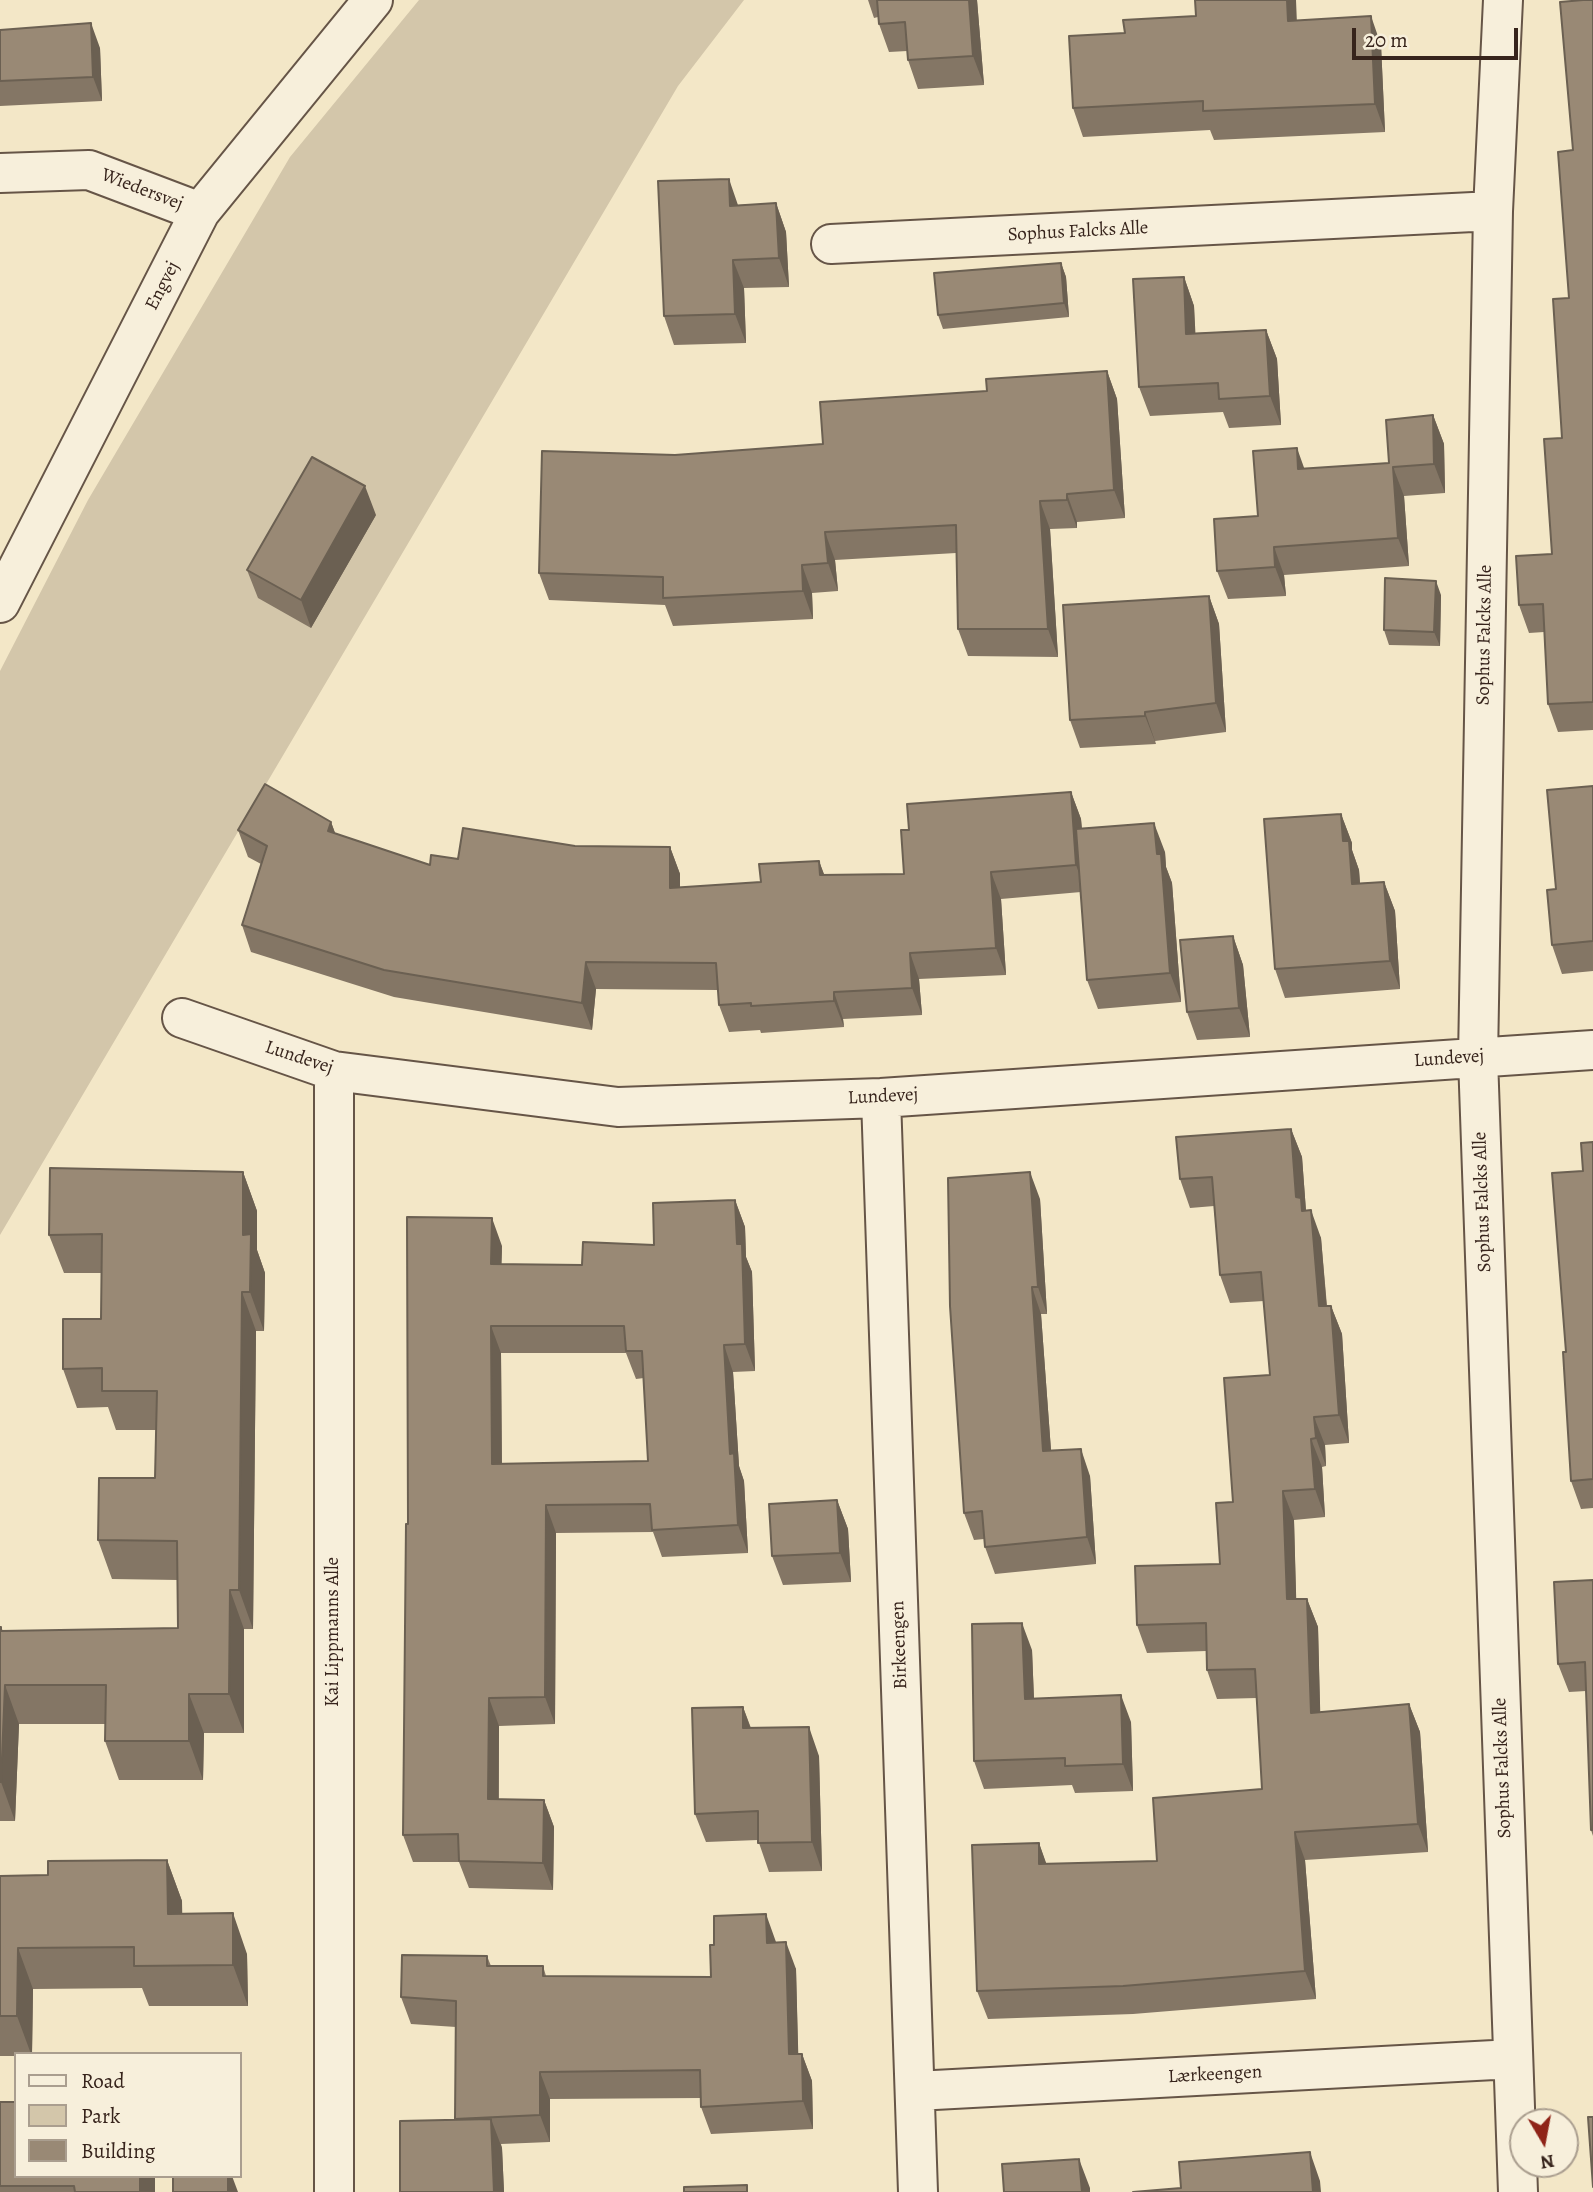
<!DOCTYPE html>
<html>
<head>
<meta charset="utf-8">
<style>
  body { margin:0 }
  #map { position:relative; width:1593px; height:2192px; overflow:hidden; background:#f3e7c7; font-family:Alegreya,serif }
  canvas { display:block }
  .legend { position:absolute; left:14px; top:2052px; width:228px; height:126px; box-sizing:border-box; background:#f7efdb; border:2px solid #aa9e8f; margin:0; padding:9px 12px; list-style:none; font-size:21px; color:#37241c }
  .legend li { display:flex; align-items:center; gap:14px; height:35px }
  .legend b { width:35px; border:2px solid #aa9e8f }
  .north { position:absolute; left:1509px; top:2108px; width:70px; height:70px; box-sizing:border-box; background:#f7efdb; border:2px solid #aa9e8f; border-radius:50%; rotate:170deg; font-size:19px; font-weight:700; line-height:28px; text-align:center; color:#37241c }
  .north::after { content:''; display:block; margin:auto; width:24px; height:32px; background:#8f2418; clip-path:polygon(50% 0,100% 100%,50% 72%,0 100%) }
  .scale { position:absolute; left:1352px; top:28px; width:166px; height:32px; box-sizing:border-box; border:4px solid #37241c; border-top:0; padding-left:9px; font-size:21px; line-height:24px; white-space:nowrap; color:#37241c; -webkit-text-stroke:5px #f7efdb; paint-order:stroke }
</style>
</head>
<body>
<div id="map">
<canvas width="1593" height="2192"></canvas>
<ul class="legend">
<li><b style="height:9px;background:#f7efdb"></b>Road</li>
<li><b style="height:19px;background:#d3c6aa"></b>Park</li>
<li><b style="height:19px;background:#998975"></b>Building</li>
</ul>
<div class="north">N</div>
<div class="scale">20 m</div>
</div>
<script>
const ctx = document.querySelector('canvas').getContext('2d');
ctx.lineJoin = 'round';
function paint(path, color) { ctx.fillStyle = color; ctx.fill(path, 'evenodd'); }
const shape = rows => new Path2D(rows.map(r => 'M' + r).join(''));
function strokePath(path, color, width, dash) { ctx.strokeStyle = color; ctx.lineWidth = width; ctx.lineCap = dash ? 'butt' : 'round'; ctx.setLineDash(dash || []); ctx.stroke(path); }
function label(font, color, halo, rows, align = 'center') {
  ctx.font = font + ' Alegreya,serif'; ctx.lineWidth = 5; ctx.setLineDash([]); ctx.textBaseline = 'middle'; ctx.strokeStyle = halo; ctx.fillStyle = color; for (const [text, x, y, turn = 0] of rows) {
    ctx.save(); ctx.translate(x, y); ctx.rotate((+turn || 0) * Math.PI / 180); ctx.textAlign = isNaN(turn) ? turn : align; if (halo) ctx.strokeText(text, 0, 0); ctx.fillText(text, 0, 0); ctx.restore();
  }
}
const green = shape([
  [419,0,744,0,678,86,0,1235,0,671,88,500,290,157]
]);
const minor = shape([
  [1503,0,1493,211,1478,1058,1518,2192],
  [0,173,89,170,200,212],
  [831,244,1493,211],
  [0,603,200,212,373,0],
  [182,1018,334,1071,618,1107,881,1098,1593,1050],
  [881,1098,918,2192],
  [916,2091,1513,2059],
  [334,2192,334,1071]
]);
const wall = shape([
  [868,0,977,0,984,85,918,89,908,60,907,51,889,52,879,24,878,17,874,18],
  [1593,0,1593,730,1558,732,1548,704,1544,632,1529,633,1519,605,1552,554,1562,438,1569,298,1573,150],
  [1196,16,1297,20,1381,45,1385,132,1214,140,1210,130,1083,137,1073,108,1125,33],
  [0,30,100,48,102,101,0,106],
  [776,203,786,232,789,287,744,288,746,343,674,345,664,316,738,205],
  [1061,263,1066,277,1069,317,943,329,938,315],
  [1184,277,1194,306,1195,333,1266,330,1277,359,1281,425,1229,428,1223,412,1150,416,1139,387],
  [1107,371,1117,399,1125,518,1077,522,1077,528,1050,529,1058,657,968,656,958,629,956,553,835,560,838,591,812,593,813,619,673,626,665,605,549,600,539,573,675,455,823,444],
  [1433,415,1444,444,1445,493,1404,496,1409,566,1284,575,1286,596,1228,599,1217,571,1258,516,1304,469,1389,463],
  [376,515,311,628,258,598,247,570],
  [1441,595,1440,646,1389,645,1384,630],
  [1209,596,1219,624,1226,732,1155,741,1156,744,1080,748,1070,720],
  [1593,786,1593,971,1562,974,1552,945,1556,889],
  [1071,792,1081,819,1082,828,1165,852,1166,867,1172,883,1181,1002,1098,1009,1087,980,1081,892,1001,899,1006,975,919,979,922,1015,843,1019,844,1027,761,1033,760,1030,729,1032,719,1005,718,990,596,989,592,1030,394,997,251,952,242,925,261,864,248,857,238,830,331,822,335,833,430,865,458,859,575,846,670,847,680,874,680,888,761,882,819,861,824,875,904,874,909,830],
  [1341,814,1352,843,1352,850,1359,870,1360,883,1384,882,1395,911,1400,989,1285,998,1275,969],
  [1233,936,1243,965,1250,1037,1197,1040,1187,1012],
  [1291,1129,1302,1157,1306,1211,1321,1238,1327,1306,1331,1306,1342,1334,1349,1443,1325,1445,1326,1466,1322,1467,1325,1517,1294,1520,1296,1599,1307,1599,1318,1627,1320,1712,1409,1704,1420,1732,1428,1852,1305,1860,1316,1999,1133,2014,988,2019,977,1991,1039,1843,1046,1864,1157,1861,1262,1789,1257,1698,1217,1699,1207,1670,1206,1651,1147,1653,1137,1625,1220,1564,1233,1502,1270,1375,1264,1301,1230,1303,1220,1275,1214,1206,1190,1208,1180,1179],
  [1593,1142,1593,1508,1581,1509,1571,1481,1566,1352,1583,1171],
  [243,1172,257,1211,257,1250,265,1273,264,1331,256,1331,253,1629,244,1629,244,1733,204,1733,203,1780,119,1780,105,1741,105,1724,19,1724,15,1821,0,1821,0,1627,1,1627,3,1631,178,1628,178,1580,112,1579,98,1540,155,1478,156,1430,116,1430,108,1407,77,1408,63,1369,101,1319,102,1273,64,1273,49,1235],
  [1040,1199,1047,1314,1041,1314,1051,1450,1090,1476,1096,1564,995,1574,985,1547,984,1539,974,1540,964,1513],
  [735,1200,745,1227,746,1257,752,1272,755,1371,733,1372,739,1466,744,1481,748,1553,662,1557,653,1532,556,1533,555,1724,499,1726,499,1799,544,1800,554,1827,553,1890,469,1888,459,1862,413,1862,403,1835,502,1246,501,1264,582,1265,654,1245],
  [501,1353,626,1353,636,1379,644,1378,648,1461,502,1464],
  [837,1500,848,1529,851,1582,783,1585,772,1556],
  [1593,1580,1593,1836,1591,1830,1586,1691,1569,1692,1558,1664],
  [1032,1650,1034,1698,1131,1722,1133,1791,1075,1793,1072,1785,984,1789,974,1761],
  [743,1707,751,1728,819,1756,822,1871,769,1872,758,1840,706,1842,695,1814],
  [167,1860,182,1901,182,1914,247,1954,248,2006,149,2006,142,1988,33,1989,32,2054,16,2054,16,2056,0,2056,0,1876,48,1875],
  [776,1942,796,1969,798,2054,802,2054,812,2081,813,2129,711,2134,701,2107,700,2098,550,2099,550,2142,501,2144,502,2148,504,2192,400,2192,455,2120,456,2027,411,2024,401,1997,487,1956,491,1966,543,1966,546,1976,711,1977],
  [0,2102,16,2176,155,2176,155,2192,0,2192]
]);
const shadedWall = shape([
  [969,0,977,0,984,85,973,56],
  [1287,0,1296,0,1298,49,1288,21],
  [1371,16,1381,45,1385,132,1375,104],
  [91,23,100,48,102,101,93,77],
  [729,179,739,208,730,206],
  [776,203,786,232,789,287,779,258],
  [733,260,744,288,746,343,735,314],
  [1061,263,1066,277,1069,317,1064,303],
  [1184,277,1194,306,1197,363,1186,334],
  [1266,330,1277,359,1281,425,1270,396],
  [1107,371,1117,399,1125,518,1114,490],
  [1433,415,1444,444,1445,493,1434,464],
  [1297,448,1307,476,1298,469],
  [1393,467,1404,496,1409,566,1398,538],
  [365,486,376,515,311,628,301,600],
  [1067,494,1077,522,1077,528,1067,500],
  [1040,501,1050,529,1058,657,1048,629],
  [825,532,835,560,838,591,828,563],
  [1274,547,1284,575,1286,596,1275,567],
  [802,565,812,593,813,619,803,591],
  [1436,581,1441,595,1440,646,1434,632],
  [1209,596,1219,624,1226,732,1216,703],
  [1145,712,1155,741,1156,744,1145,716],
  [1071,792,1081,819,1086,892,1076,865],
  [1341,814,1352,843,1352,850,1359,870,1362,913,1352,884,1343,841],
  [331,822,341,849,328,831],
  [1154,823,1165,852,1166,867,1172,883,1181,1002,1170,973,1157,854],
  [670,847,680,874,680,915,670,888],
  [819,861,829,887,820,875],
  [991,872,1001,899,1006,975,996,948],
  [1384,882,1395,911,1400,989,1390,961],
  [1233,936,1243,965,1250,1037,1239,1008],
  [910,953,919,979,922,1015,912,988],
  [586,962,596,989,592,1030,582,1003],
  [834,992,843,1019,844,1027,834,1001],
  [1291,1129,1302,1157,1306,1211,1312,1240,1296,1197],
  [243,1172,257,1211,257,1250,265,1273,264,1331,250,1292,243,1235],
  [1030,1172,1040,1199,1047,1314,1038,1287],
  [735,1200,745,1227,746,1257,752,1272,755,1371,745,1344,737,1244],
  [1311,1210,1321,1238,1329,1335,1319,1306],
  [492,1218,502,1246,501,1292,491,1264],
  [1032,1287,1041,1314,1053,1478,1043,1451],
  [242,1292,256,1331,253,1629,239,1590],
  [1331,1306,1342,1334,1349,1443,1339,1415],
  [491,1326,501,1353,502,1491,492,1464],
  [724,1345,733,1372,739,1466,744,1481,748,1553,738,1525,730,1454],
  [1314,1417,1325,1445,1326,1466,1316,1438],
  [1311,1439,1322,1467,1325,1517,1315,1489],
  [1081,1449,1090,1476,1096,1564,1087,1537],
  [1283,1491,1294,1520,1297,1627,1287,1599],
  [837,1500,848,1529,851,1582,840,1553],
  [546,1505,556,1533,555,1724,545,1697],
  [230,1590,244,1629,244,1733,229,1694],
  [1307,1599,1318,1627,1321,1741,1311,1713],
  [1022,1623,1032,1650,1035,1726,1025,1699],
  [5,1685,19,1724,15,1821,1,1782],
  [189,1694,204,1733,203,1780,189,1741],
  [1121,1695,1131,1722,1133,1791,1123,1764],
  [489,1698,499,1726,498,1826,488,1799],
  [1409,1704,1420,1732,1428,1852,1418,1824],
  [743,1707,753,1735,743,1728],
  [809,1727,819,1756,822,1871,812,1842],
  [544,1800,554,1827,553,1890,543,1863],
  [1295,1832,1305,1860,1316,1999,1305,1971],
  [1039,1843,1049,1871,1039,1864],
  [167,1860,182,1901,183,1954,168,1914],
  [233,1913,247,1954,248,2006,233,1965],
  [766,1914,776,1942,777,1970,767,1943],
  [786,1942,796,1969,799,2081,789,2054],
  [18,1948,33,1989,32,2054,31,2054,17,2016],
  [802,2054,812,2081,813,2129,803,2101],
  [540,2072,550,2099,550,2142,540,2115],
  [491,2119,502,2148,504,2192,494,2192],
  [1310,2152,1320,2181,1321,2192,1313,2192],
  [1079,2159,1090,2188,1090,2192,1082,2192],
  [140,2176,155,2176,155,2192,140,2192],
  [228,2176,232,2176,238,2192,228,2192]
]);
const building = shape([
  [877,0,969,0,973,56,908,60,905,22,879,24,877,0],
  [1195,0,1287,0,1288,21,1371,16,1375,104,1203,111,1203,101,1073,108,1069,36,1125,33,1123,20,1196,16,1195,0],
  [1583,0,1593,0,1593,702,1548,704,1543,604,1519,605,1516,556,1552,554,1544,439,1562,438,1553,299,1569,298,1558,152,1573,150,1560,2,1583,0],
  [91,23,93,77,0,81,0,30,91,23],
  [729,179,730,206,776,203,779,258,733,260,735,314,664,316,658,181,729,179],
  [1061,263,1064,303,938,315,934,273,1061,263],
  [1184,277,1186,334,1266,330,1270,396,1219,399,1218,383,1139,387,1133,279,1184,277],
  [1107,371,1114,490,1067,494,1067,500,1040,501,1048,629,958,629,956,525,825,532,828,563,802,565,803,591,663,598,663,577,539,573,542,451,675,455,823,444,820,402,987,391,986,379,1107,371],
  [1433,415,1434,464,1393,467,1398,538,1274,547,1275,567,1217,571,1214,519,1258,516,1253,451,1297,448,1298,469,1389,463,1386,420,1433,415],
  [312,457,365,486,301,600,247,570,312,457],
  [1385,578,1436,581,1434,632,1384,630,1385,578],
  [1209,596,1216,703,1145,712,1145,716,1070,720,1063,605,1209,596],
  [265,784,331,822,328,831,430,865,431,855,458,859,463,828,575,846,670,847,670,888,761,882,759,864,819,861,820,875,904,874,901,830,909,830,907,804,1071,792,1076,865,991,872,996,948,910,953,912,988,834,992,834,1001,751,1006,751,1003,719,1005,716,963,586,962,582,1003,384,970,242,925,267,846,238,830,265,784],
  [1593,786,1593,941,1552,945,1547,890,1556,889,1547,790,1593,786],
  [1341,814,1343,841,1349,841,1352,884,1384,882,1390,961,1275,969,1264,819,1341,814],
  [1154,823,1157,854,1161,854,1170,973,1087,980,1076,829,1154,823],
  [1233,936,1239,1008,1187,1012,1180,940,1233,936],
  [1291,1129,1296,1197,1301,1198,1302,1211,1311,1210,1319,1306,1331,1306,1339,1415,1314,1417,1316,1438,1311,1439,1315,1489,1283,1491,1287,1599,1307,1599,1311,1713,1409,1704,1418,1824,1295,1832,1305,1971,1123,1986,977,1991,972,1845,1039,1843,1039,1864,1157,1861,1153,1798,1262,1789,1255,1669,1207,1670,1206,1623,1137,1625,1135,1566,1220,1564,1216,1503,1233,1502,1224,1378,1270,1375,1261,1272,1220,1275,1212,1177,1180,1179,1176,1137,1291,1129],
  [1593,1142,1593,1479,1571,1481,1563,1352,1566,1352,1552,1173,1583,1171,1581,1143,1593,1142],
  [50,1168,243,1172,243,1235,251,1234,250,1292,242,1292,239,1590,230,1590,229,1694,189,1694,189,1741,105,1741,106,1685,5,1685,1,1782,0,1782,0,1627,1,1627,1,1631,178,1628,177,1541,98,1540,99,1478,155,1478,157,1391,102,1391,102,1368,63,1369,63,1319,101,1319,102,1234,49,1235,50,1168],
  [1030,1172,1038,1287,1032,1287,1043,1451,1081,1449,1087,1537,985,1547,982,1511,964,1513,950,1306,948,1178,1030,1172],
  [735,1200,737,1244,742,1244,745,1344,724,1345,730,1454,734,1453,738,1525,652,1530,650,1504,546,1505,545,1697,489,1698,488,1799,544,1800,543,1863,459,1861,458,1834,403,1835,406,1524,408,1524,407,1217,492,1218,491,1264,582,1265,583,1242,654,1245,653,1203,735,1200],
  [491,1326,624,1326,626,1351,642,1351,648,1461,492,1464,491,1326],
  [837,1500,840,1553,772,1556,769,1504,837,1500],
  [1593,1580,1593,1830,1591,1830,1585,1662,1558,1664,1554,1582,1593,1580],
  [1022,1623,1025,1699,1121,1695,1123,1764,1065,1766,1065,1758,974,1761,972,1624,1022,1623],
  [743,1707,743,1728,809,1727,812,1842,758,1843,758,1811,695,1814,692,1708,743,1707],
  [167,1860,168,1914,233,1913,233,1965,134,1966,134,1947,18,1948,17,2016,0,2016,0,1876,48,1875,48,1861,167,1860],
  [766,1914,767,1943,786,1942,789,2054,802,2054,803,2101,701,2107,700,2070,540,2072,540,2115,455,2119,456,2001,401,1997,402,1955,487,1956,487,1966,543,1966,543,1976,711,1977,710,1945,714,1945,714,1916,766,1914],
  [0,2102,16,2102,16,2176,140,2176,140,2192,75,2192,74,2186,0,2186,0,2102],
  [1588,2117,1593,2117,1593,2187,1588,2117],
  [491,2119,494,2192,400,2192,400,2121,491,2119],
  [1310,2152,1313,2192,1133,2192,1181,2188,1179,2162,1310,2152],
  [1079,2159,1082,2192,1004,2192,1002,2164,1079,2159],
  [173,2176,228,2176,228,2192,173,2192,173,2176],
  [747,2185,747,2192,684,2192,684,2187,747,2185]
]);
const streetNames = [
  ["Wiedersvej",142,190,21],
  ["Sophus Falcks Alle",1078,232,-3],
  ["Engvej",163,286,-63],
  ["Sophus Falcks Alle",1485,635,-89],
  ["Lundevej",299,1058,18],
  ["Lundevej",1449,1059,-4],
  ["Lundevej",883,1097,-3],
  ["Sophus Falcks Alle",1483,1202,-92],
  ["Kai Lippmanns Alle",333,1632,-90],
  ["Birkeengen",900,1645,-92],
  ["Sophus Falcks Alle",1503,1768,-92],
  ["Lærkeengen",1215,2075,-3]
];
paint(green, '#d3c6aa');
strokePath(minor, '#665547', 42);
strokePath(minor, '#f7efdb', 38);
paint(wall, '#847665');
paint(shadedWall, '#6b6052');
paint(building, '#998975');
strokePath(building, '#6b6052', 2);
label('19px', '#37241c', '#f7efdb', streetNames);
</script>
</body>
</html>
